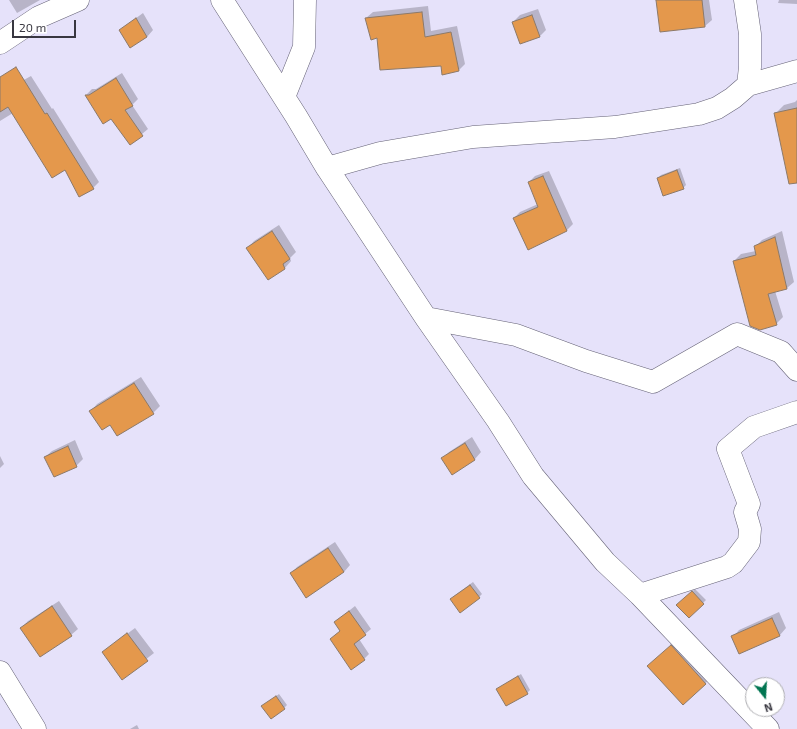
<!DOCTYPE html>
<html>
<head>
<meta charset="utf-8">
<style>
  body { margin:0 }
  #map { position:relative; width:797px; height:729px; overflow:hidden; background:#e6e2fa; font-family:"Exo 2",sans-serif }
  canvas { display:block }
  .north { position:absolute; left:745px; top:677px; width:40px; height:40px; box-sizing:border-box; background:#fff; border:1px solid #afafb3; border-radius:50%; rotate:162deg; font-size:11px; font-weight:700; line-height:16px; text-align:center; color:#383740 }
  .north::after { content:''; display:block; margin:auto; width:14px; height:18px; background:#007551; clip-path:polygon(50% 0,100% 100%,50% 72%,0 100%) }
  .scale { position:absolute; left:12px; top:20px; width:64px; height:18px; box-sizing:border-box; border:2px solid #383740; border-top:0; padding-left:5px; font-size:12px; line-height:14px; white-space:nowrap; color:#383740; -webkit-text-stroke:3px #fff; paint-order:stroke }
</style>
</head>
<body>
<div id="map">
<canvas width="797" height="729"></canvas>
<div class="north">N</div>
<div class="scale">20 m</div>
</div>
<script>
const ctx = document.querySelector('canvas').getContext('2d');
ctx.lineJoin = 'round';
function paint(path, color) { ctx.fillStyle = color; ctx.fill(path, 'evenodd'); }
const shape = rows => new Path2D(rows.map(r => 'M' + r).join(''));
function strokePath(path, color, width, dash) { ctx.strokeStyle = color; ctx.lineWidth = width; ctx.lineCap = dash ? 'butt' : 'round'; ctx.setLineDash(dash || []); ctx.stroke(path); }
const shadow = shape([
  [9,0,40,0,17,13],
  [658,0,709,0,712,20,705,26],
  [779,0,797,0,797,4,778,3],
  [428,6,431,31,457,26,465,64,459,70,378,37,366,18,373,12],
  [538,9,546,30,539,37,513,22,520,15],
  [143,13,153,30,147,37,130,47,120,30],
  [122,73,138,99,132,105,148,129,130,144,111,118,86,95,92,89,96,89],
  [31,76,52,109,53,108,99,182,93,188,79,195,65,169,13,113,0,121,0,93],
  [797,100,797,157,776,113,784,105,795,102],
  [680,168,686,185,683,188,658,178,661,175],
  [549,171,573,224,567,230,514,218,520,212,538,204,529,182,535,176],
  [279,225,296,252,290,258,291,261,285,268,268,279,248,248,254,241],
  [782,231,794,282,787,288,775,291,783,317,776,324,734,261,741,254,756,251,755,247,762,240],
  [141,377,160,406,153,413,110,423,91,411,97,404],
  [472,437,481,452,475,459,452,474,443,459,449,452],
  [75,440,83,459,76,466,45,457,52,451],
  [0,456,4,464,0,468],
  [335,542,350,565,344,572,291,574,297,567],
  [473,582,482,594,479,597,454,596],
  [695,589,706,600,689,617,681,602],
  [59,601,78,629,71,635,21,628,28,621],
  [355,606,371,629,359,639,369,654,364,659,331,639,341,630,335,622],
  [779,612,786,628,780,635,740,653,733,637,739,630],
  [135,628,154,653,122,678,103,652],
  [678,639,712,677,683,704,655,660],
  [521,674,530,690,527,693,497,689],
  [279,694,287,705,284,708,263,706],
  [137,725,139,729,130,729]
]);
const building = shape([
  [656,0,702,0,705,27,660,32,656,0],
  [422,12,425,37,451,32,459,71,442,75,441,66,380,70,377,38,371,40,365,18,422,12],
  [532,15,540,37,520,44,512,22,532,15],
  [136,18,147,37,130,48,119,30,136,18],
  [16,67,45,114,47,113,94,189,79,197,65,170,52,178,8,107,0,112,0,77,16,67],
  [116,78,133,106,125,110,143,136,130,145,111,119,103,124,85,95,89,95,116,78],
  [797,108,797,183,789,184,774,113,797,108],
  [677,170,684,189,663,196,657,178,677,170],
  [543,176,567,231,528,250,513,218,538,207,528,182,543,176],
  [272,231,290,259,283,264,285,269,268,280,246,248,272,231],
  [775,237,787,289,768,294,777,325,760,330,750,326,733,261,756,255,754,246,775,237],
  [134,383,154,414,117,436,110,425,102,430,89,411,134,383],
  [465,443,475,460,452,475,441,458,465,443],
  [68,446,77,467,54,477,44,457,68,446],
  [328,548,344,572,306,598,290,573,328,548],
  [470,585,480,598,460,613,450,599,470,585],
  [692,591,704,604,689,618,676,605,692,591],
  [52,606,72,636,40,657,20,628,52,606],
  [349,611,366,635,354,644,365,660,351,670,330,639,340,631,334,622,349,611],
  [772,618,780,636,739,654,731,636,772,618],
  [127,633,148,661,122,680,102,652,127,633],
  [671,645,706,684,683,705,647,666,671,645],
  [518,676,528,694,506,706,496,689,518,676],
  [276,696,285,709,271,719,261,706,276,696]
]);
const street = shape([
  [222,0,296,116,327,168,426,318,498,421,533,476,605,562,640,595,768,729],
  [0,43,39,17,78,0],
  [748,85,797,71],
  [284,97,304,47,305,0],
  [327,168,380,153,473,137,615,127,699,114,717,108,733,98,748,85,750,67,750,34,745,0],
  [426,318,516,335,586,361,653,382,737,334,781,352,797,370],
  [640,595,727,567,733,563,749,542,750,529,745,512,749,504,728,449,754,427,797,412],
  [0,672,35,729]
]);
paint(shadow, '#0003');
paint(building, '#e4984c');
strokePath(building, '#8c7969', 1);
strokePath(street, '#656276', 23);
strokePath(street, '#fff', 22);
</script>
</body>
</html>
